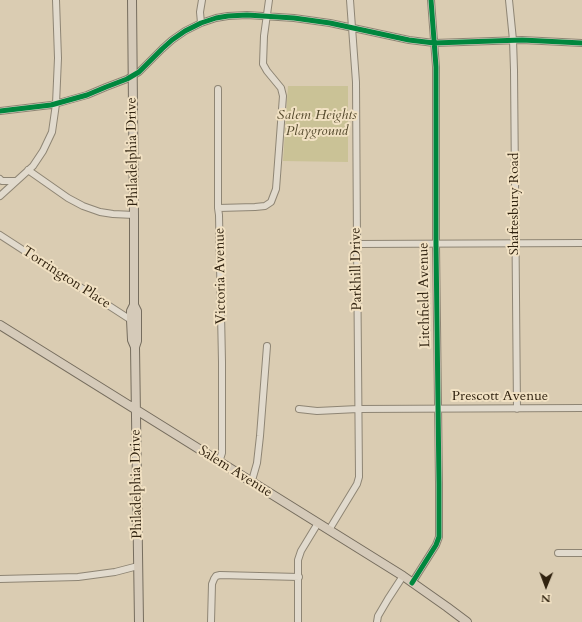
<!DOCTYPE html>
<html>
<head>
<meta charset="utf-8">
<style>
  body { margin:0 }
  #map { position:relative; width:582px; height:622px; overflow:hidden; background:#daccb2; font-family:Cardo,serif }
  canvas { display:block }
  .north { position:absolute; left:526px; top:566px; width:40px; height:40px; -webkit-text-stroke:3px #f1e1c3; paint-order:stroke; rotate:181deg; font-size:11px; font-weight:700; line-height:16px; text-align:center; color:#30220f }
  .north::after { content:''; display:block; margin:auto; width:14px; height:18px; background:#30220f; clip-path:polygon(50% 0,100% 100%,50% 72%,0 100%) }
</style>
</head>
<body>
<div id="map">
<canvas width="582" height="622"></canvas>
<div class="north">N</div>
</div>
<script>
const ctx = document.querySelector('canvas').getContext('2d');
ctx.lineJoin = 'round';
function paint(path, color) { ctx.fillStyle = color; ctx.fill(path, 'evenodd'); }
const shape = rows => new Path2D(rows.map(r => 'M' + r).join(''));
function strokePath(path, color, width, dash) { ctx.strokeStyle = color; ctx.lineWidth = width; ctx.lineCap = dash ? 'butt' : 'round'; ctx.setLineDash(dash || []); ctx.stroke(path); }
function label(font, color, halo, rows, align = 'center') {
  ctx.font = font + ' Cardo,serif'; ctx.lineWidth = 4; ctx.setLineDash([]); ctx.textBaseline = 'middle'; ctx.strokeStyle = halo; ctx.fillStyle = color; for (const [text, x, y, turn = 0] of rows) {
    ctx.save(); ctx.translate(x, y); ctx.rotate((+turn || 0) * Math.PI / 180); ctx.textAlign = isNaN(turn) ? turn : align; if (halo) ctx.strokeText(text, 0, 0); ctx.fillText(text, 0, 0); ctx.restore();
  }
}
const green = shape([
  [288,86,348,86,348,162,283,161]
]);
const minor = shape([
  [509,0,513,40,514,70,517,409],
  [201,23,200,12,202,0],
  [218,89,218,208,219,215,222,362,222,453,219,462],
  [0,111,51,105,87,95,106,87,127,79,139,72,162,49,172,40,185,31,201,23,216,18,228,16,247,15,294,18,330,23,409,40,434,43,522,40,582,43],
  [28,170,68,198,83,206,100,212,113,214,134,215],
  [0,179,2,181,15,181],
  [0,196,33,166,43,151,52,132,56,104,58,58,56,0],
  [218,208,255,207,265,206,271,202,276,189,283,96,281,88,267,71,263,64,264,36,269,0],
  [0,235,131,320],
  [357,244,582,243],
  [299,409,317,411,358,409,582,408],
  [251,482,253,477,257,463,260,436,267,346],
  [329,530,357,484,359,477,357,244,356,82,350,0],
  [558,553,582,553],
  [0,579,78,577,115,572,138,566],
  [412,583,436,545,439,537,439,484,436,244,436,67,431,0],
  [211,622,212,584,214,579,216,576,220,575,299,577],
  [298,622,298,560,301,551,318,523],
  [377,622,378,616,388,599,403,576]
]);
const major = shape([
  [132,0,134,215,134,305,131,311,131,320,132,340,135,347],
  [134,305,137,311,137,341,135,347,139,622],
  [0,325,403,576,447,607,467,622]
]);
const cycleway = shape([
  [0,111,51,105,87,95,106,87,127,79,139,72,162,49,172,40,185,31,201,23,216,18,228,16,247,15,294,18,330,23,409,40,434,43,522,40,582,43],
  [412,583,436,545,439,537,439,484,436,244,436,67,431,0]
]);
const parkNames = [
  ["Salem Heights",317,116],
  ["Playground",317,132]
];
const streetNames = [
  ["Philadelphia Drive",133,152,-91],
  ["Shaftesbury Road",515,204,-90],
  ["Parkhill Drive",357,269,-91],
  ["Victoria Avenue",221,276,-91],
  ["Torrington Place",66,278,33],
  ["Litchfield Avenue",425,295,-91],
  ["Prescott Avenue",500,397],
  ["Salem Avenue",235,472,32],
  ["Philadelphia Drive",137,484,-91]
];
paint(green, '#cac296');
strokePath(minor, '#8e8574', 8);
strokePath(major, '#766d5e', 10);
strokePath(minor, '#e1dacd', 6);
strokePath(major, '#d5cab9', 8);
strokePath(cycleway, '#00873e', 5);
label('italic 14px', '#53482b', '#f1e1c3', parkNames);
label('14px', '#30220f', '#f1e1c3', streetNames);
</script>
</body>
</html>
